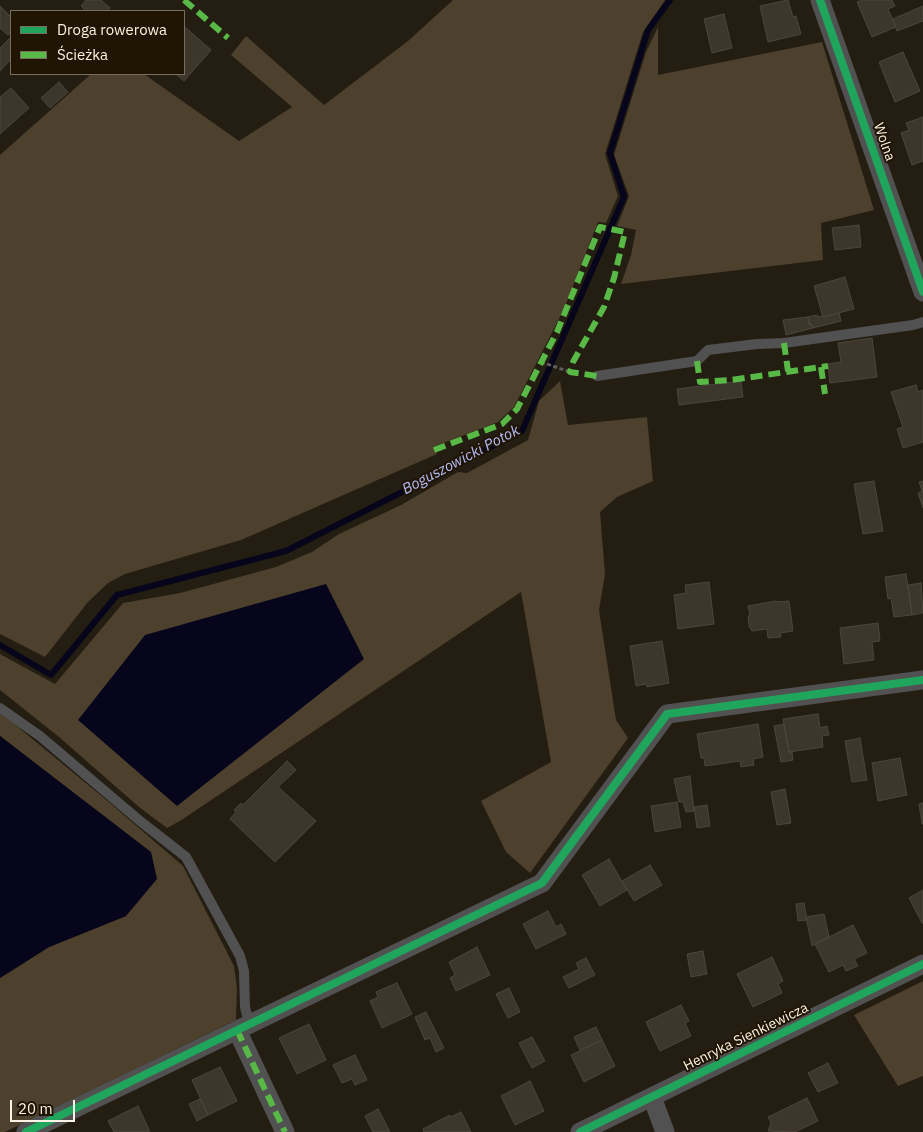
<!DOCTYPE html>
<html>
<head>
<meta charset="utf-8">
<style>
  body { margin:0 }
  #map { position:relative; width:923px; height:1132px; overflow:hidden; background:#231d12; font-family:"IBM Plex Sans",sans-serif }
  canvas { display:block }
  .legend { position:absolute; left:10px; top:10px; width:175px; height:65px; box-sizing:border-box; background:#201503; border:1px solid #776e5e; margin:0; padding:6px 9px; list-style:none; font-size:15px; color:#faf3e6 }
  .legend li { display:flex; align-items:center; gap:10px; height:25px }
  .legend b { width:25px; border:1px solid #776e5e }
  .scale { position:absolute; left:10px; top:1100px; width:65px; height:22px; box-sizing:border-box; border:2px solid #faf3e6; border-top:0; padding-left:6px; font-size:15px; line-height:18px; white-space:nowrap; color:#faf3e6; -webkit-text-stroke:4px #201503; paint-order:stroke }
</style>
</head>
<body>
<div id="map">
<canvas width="923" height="1132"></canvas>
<ul class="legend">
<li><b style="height:6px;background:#20a55d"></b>Droga rowerowa</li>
<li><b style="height:6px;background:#58b947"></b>Ścieżka</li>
</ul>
<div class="scale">20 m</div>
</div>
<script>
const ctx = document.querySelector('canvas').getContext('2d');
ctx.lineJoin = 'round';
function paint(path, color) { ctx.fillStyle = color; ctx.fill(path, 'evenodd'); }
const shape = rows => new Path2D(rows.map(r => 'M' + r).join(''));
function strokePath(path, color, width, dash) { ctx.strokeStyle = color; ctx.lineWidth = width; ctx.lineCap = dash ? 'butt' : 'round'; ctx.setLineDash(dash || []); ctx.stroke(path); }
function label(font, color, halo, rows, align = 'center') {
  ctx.font = font + ' "IBM Plex Sans",sans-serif'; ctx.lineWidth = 4; ctx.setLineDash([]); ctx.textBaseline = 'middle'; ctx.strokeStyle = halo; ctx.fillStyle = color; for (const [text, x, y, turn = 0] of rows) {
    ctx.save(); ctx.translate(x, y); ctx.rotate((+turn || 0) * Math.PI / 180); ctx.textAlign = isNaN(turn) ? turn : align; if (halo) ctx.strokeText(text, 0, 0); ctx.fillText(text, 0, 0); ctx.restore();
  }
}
const green = shape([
  [453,0,665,0,643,32,605,154,618,196,606,223,598,222,564,309,514,407,498,422,433,447,437,454,241,540,125,574,108,583,88,602,45,657,0,634,0,155,91,74,144,74,239,141,292,107,231,55,246,36,324,105,408,41],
  [658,27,658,75,822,42,874,210,821,223,823,260,621,284,631,255,636,230,617,226,629,196,614,155,646,52],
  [560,381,568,425,647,417,653,481,617,497,600,512,605,574,599,610,616,720,628,738,530,873,506,852,481,801,551,762,521,592,180,821,167,828,139,807,59,737,0,690,0,654,55,684,123,603,180,593,276,567,312,552,339,534,401,505,458,472,467,473,528,440,539,401],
  [0,714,12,722,110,803,183,866,234,966,237,988,236,1020,5,1132,0,1132,0,978,49,947,126,916,68,789,0,736],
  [923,981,923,1076,898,1086,854,1015]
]);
const water = shape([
  [326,584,364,659,177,806,78,720,145,635],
  [0,736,151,852,157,879,126,916,49,947,0,978]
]);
const stream = shape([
  [0,645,51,675,117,595,286,551,522,431,624,197,610,153,648,30,670,0]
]);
const building = shape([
  [86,0,101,0,110,8,107,11,86,11,81,6,86,0],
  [788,0,793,17,796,16,801,34,768,42,760,6,788,0],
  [862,0,892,0,895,6,888,9,896,27,872,37,857,2,862,0],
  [0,6,11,17,11,32,8,35,0,28,0,6],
  [923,6,923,21,897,31,893,19,923,6],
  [724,14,732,48,712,53,704,19,724,14],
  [184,26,211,50,184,81,176,74,184,74,184,26],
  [10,38,11,40,11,59,0,71,0,48,10,38],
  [903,52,920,91,895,102,879,62,903,52],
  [59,82,68,92,50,108,41,98,59,82],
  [11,88,29,108,0,134,0,97,11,88],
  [923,117,923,161,912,165,901,133,909,130,906,123,923,117],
  [859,225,861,247,835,250,832,228,859,225],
  [845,277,854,309,823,317,814,286,845,277],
  [839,313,841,321,813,328,811,324,809,324,808,317,817,315,818,317,823,316,823,317,839,313],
  [808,317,809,324,811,324,813,328,786,335,783,320,808,317],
  [872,338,877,377,830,383,828,364,841,362,838,343,872,338],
  [741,381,743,397,679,405,677,389,741,381],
  [916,385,918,392,923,390,923,442,903,448,897,429,903,427,891,392,916,385],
  [874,481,883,531,863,534,854,484,874,481],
  [923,481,923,508,918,493,922,491,919,482,923,481],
  [906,574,912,615,894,617,891,598,888,599,885,577,906,574],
  [709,582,714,624,678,629,674,595,686,593,685,585,709,582],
  [921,583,923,613,912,615,908,585,921,583],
  [776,601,777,602,789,601,793,631,780,633,781,637,768,638,767,629,752,631,749,626,748,617,750,614,748,606,776,601],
  [878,623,880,641,872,642,874,660,844,664,840,628,878,623],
  [662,641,669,683,647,687,646,684,636,686,630,646,662,641],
  [818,714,820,728,827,726,829,735,822,736,823,747,789,752,783,719,818,714],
  [758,724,763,757,753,759,754,765,741,767,740,761,705,766,704,758,701,758,697,734,758,724],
  [784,724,789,752,792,752,793,760,781,762,774,726,784,724],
  [860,738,867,780,852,782,845,741,860,738],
  [900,758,907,795,878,801,872,763,900,758],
  [287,761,296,770,278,787,316,821,275,862,230,819,236,812,234,810,241,803,243,805,287,761],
  [690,776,694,811,686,812,683,802,679,802,674,779,690,776],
  [785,789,791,823,777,825,771,792,785,789],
  [677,802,681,827,655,832,651,806,677,802],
  [923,803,923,824,922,824,919,804,923,803],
  [707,805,710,826,697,828,694,807,707,805],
  [609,859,627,890,600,906,582,875,609,859],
  [650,865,662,885,634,901,622,881,650,865],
  [923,890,923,923,922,923,909,898,923,890],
  [804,903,807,920,798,921,796,904,804,903],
  [548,911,556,927,561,924,566,934,536,949,523,924,548,911],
  [824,914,829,937,812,946,806,917,824,914],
  [853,925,867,953,854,959,858,966,846,971,843,965,829,972,815,944,853,925],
  [477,947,490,975,456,991,450,978,455,975,449,962,477,947],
  [703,951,707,974,691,977,687,954,703,951],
  [772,957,783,981,778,984,782,993,753,1007,737,974,772,957],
  [586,958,595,975,569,988,563,977,579,969,576,963,586,958],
  [397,983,412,1014,382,1028,370,1001,378,997,376,992,397,983],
  [509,988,520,1012,508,1018,496,994,509,988],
  [681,1005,689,1021,685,1023,691,1036,660,1051,646,1022,681,1005],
  [426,1012,444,1048,436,1052,430,1038,425,1040,415,1017,426,1012],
  [309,1024,326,1060,297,1074,279,1038,309,1024],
  [596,1027,602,1040,580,1050,574,1037,596,1027],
  [532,1037,545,1061,532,1068,519,1043,532,1037],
  [602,1040,615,1066,584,1082,571,1055,602,1040],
  [355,1055,367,1080,355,1085,352,1079,342,1083,333,1065,355,1055],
  [828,1063,838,1083,818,1092,808,1073,828,1063],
  [220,1067,237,1101,208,1115,192,1080,220,1067],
  [530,1081,544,1111,515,1125,501,1096,530,1081],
  [807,1098,818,1121,795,1132,768,1131,771,1123,768,1117,807,1098],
  [200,1099,208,1115,197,1121,189,1104,200,1099],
  [138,1106,150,1132,114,1132,108,1121,138,1106],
  [378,1109,390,1132,373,1132,365,1116,378,1109],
  [461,1112,471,1132,424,1132,423,1129,450,1115,451,1117,461,1112]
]);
const path = shape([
  [541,362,570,372]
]);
const lane = shape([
  [597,376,697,361,708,350,757,344,784,343,913,325,923,322],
  [0,708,40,736,140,821,186,857,240,956,244,971,245,1007,249,1024]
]);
const street = shape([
  [820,0,923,292],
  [237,1030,285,1132],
  [652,1097,665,1132],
  [26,1132,542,883,667,714,923,680],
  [580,1132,923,964]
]);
const quiet = shape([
  [184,0,228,38],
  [784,343,788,371],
  [697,361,700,382,731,380,828,366],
  [821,367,825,394],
  [434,450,502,424,517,409,557,332,600,227,625,232,614,278,604,307,573,362,570,372,597,376],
  [237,1030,285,1132]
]);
const cycleway = shape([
  [820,0,923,292],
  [26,1132,542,883,667,714,923,680],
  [580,1132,923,964]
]);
const streetNames = [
  ["Wolna",884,142,71],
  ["Henryka Sienkiewicza",746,1037,-26]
];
const waterNames = [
  ["Boguszowicki Potok",461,460,-28]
];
paint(green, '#4d402c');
paint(water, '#07051c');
strokePath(stream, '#07051c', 6);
paint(building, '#3d372b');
strokePath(building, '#4c463d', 1);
strokePath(path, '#605e5c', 3, [4, 2.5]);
strokePath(lane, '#525152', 10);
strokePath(street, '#525152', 19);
strokePath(quiet, '#58b947', 6, [12, 6]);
strokePath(cycleway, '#20a55d', 8);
label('14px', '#faf3e6', '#201503', streetNames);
label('italic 15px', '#b6befd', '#201503', waterNames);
</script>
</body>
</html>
